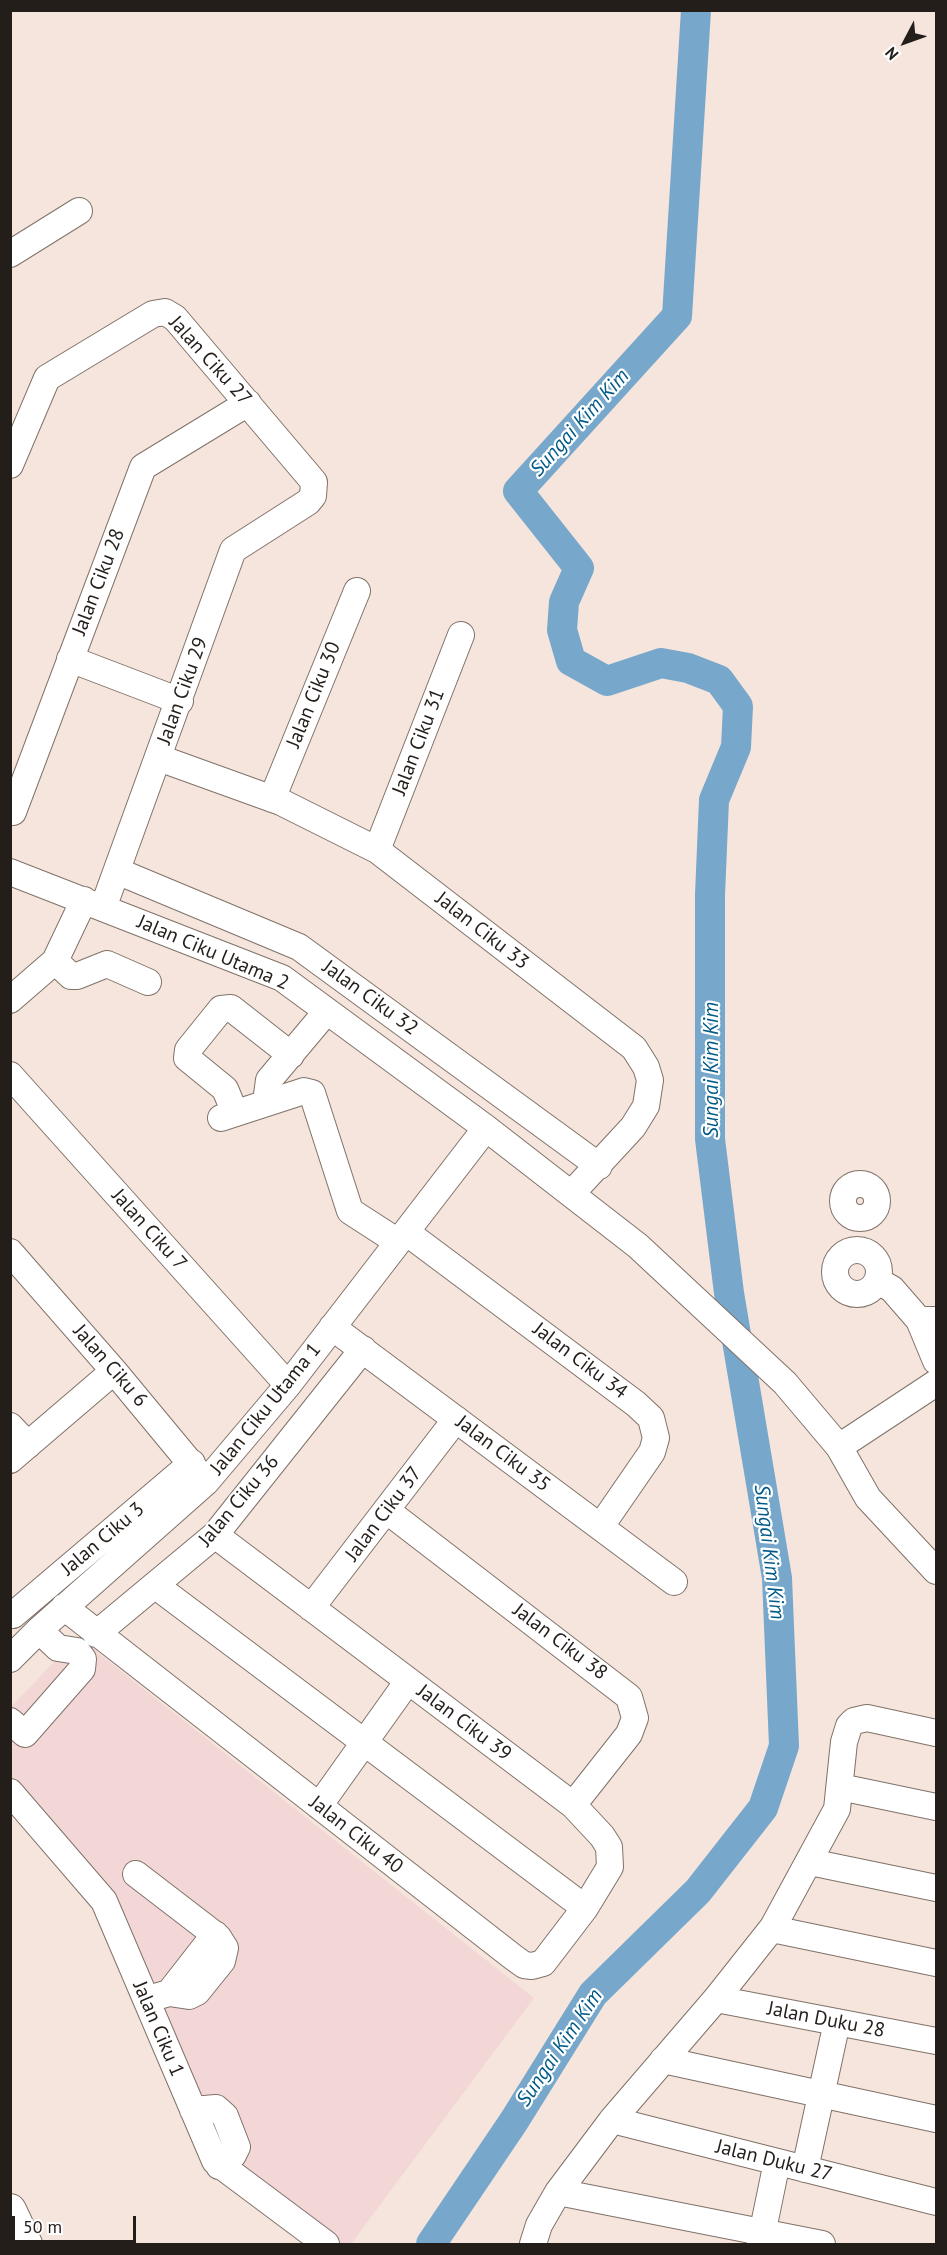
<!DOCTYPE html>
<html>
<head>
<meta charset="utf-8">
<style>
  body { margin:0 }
  #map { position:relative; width:947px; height:2255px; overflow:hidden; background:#f5e5dc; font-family:"PT Sans",sans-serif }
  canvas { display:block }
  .frame { position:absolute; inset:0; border:12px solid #241e1b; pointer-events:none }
  .north { position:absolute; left:875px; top:12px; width:60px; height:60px; -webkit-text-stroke:4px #fff; paint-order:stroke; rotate:229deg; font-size:16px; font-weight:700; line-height:24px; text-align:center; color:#241e1b }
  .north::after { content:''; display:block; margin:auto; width:21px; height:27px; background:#241e1b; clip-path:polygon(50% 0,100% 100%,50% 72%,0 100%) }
  .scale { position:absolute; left:12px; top:2216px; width:124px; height:27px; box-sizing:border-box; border:3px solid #241e1b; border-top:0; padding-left:8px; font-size:18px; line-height:21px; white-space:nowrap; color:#241e1b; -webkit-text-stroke:4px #fff; paint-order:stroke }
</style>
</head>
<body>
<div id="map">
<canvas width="947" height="2255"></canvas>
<div class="frame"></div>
<div class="north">N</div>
<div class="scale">50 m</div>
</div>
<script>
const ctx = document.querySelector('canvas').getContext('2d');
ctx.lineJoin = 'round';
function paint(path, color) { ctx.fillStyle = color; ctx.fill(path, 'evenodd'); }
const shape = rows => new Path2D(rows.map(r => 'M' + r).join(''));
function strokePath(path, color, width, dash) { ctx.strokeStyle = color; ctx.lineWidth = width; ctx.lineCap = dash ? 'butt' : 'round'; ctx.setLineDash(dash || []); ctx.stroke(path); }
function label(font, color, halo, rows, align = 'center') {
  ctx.font = font + ' "PT Sans",sans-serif'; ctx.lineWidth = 4.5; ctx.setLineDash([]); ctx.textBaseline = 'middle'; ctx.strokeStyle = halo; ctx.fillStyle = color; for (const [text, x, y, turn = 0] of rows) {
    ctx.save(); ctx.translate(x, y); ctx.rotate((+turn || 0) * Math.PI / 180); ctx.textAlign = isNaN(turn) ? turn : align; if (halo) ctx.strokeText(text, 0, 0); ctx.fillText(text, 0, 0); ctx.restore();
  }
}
const education = shape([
  [78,1637,534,1998,351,2244,341,2244,227,2171,111,1900,11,1786,10,1708]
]);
const river = shape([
  [431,2244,514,2121,593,1994,698,1891,763,1808,784,1746,777,1578,729,1293,710,1139,710,895,714,800,736,747,738,706,719,680,688,668,661,663,607,681,571,661,562,630,564,602,579,568,518,491,677,316,696,10]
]);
const minor = shape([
  [10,254,79,211],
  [10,465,47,378,153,314,165,312,175,318,314,482,313,496,308,502,233,550,103,908],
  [70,659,180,701],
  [159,758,281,802,377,850,634,1048,646,1067,650,1080,646,1106,633,1127,571,1194],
  [272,799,357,591],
  [13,812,143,467,248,403],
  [377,850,461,635],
  [117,871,299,947,599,1166],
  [10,872,282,978,486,1128,638,1246,785,1383,839,1447,868,1498,936,1571],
  [55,961,71,976,77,976,107,964,148,982],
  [10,1000,55,961,84,900],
  [10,1075,288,1385],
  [266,1102,269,1080,327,1011],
  [235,1113,225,1089,187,1058,188,1050,221,1009,231,1008,291,1055],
  [221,1118,304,1091,312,1093,350,1211,398,1242],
  '843 1201a17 17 0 1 1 34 0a17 17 0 1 1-34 0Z',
  [406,1232,636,1404,651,1418,656,1438,652,1452,601,1526],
  '835 1272a22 22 0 1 1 44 0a22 22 0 1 1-44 0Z',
  [10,1252,114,1371,206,1482],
  [878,1281,892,1289,919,1320],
  [936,1320,919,1320,936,1361],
  [332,1327,674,1582],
  [10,1426,28,1445],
  [839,1447,936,1383],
  [10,1460,114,1371],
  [386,1510,629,1697,635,1718,629,1734,573,1805],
  [156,1586,585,1908],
  [64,1607,513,1957,524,1965,532,1966,543,1963,585,1908,610,1867,609,1847,602,1836,573,1805,215,1535],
  [311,1608,456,1419],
  [13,1615,192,1463],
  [96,1634,215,1535,363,1349],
  [10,1659,39,1630,206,1482,288,1385,486,1128],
  [10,1721,25,1734,82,1669,83,1659,77,1651,58,1648,39,1630],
  [840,1787,936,1807],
  [10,1792,104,1901,215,2161,326,2244],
  [319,1806,408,1681],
  [810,1862,936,1888],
  [136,1874,218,1937,225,1948,222,1961,197,1992,189,1996,169,1993],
  [772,1929,936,1963],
  [155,1997,169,1993,215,1934],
  [716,1999,936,2041],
  [663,2060,936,2119],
  [193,2110,216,2108,225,2116,237,2147,233,2155,219,2166],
  [612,2120,936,2202],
  [805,2169,837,2022],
  [558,2192,822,2244],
  [533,2244,539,2225,558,2192,612,2120,716,1999,773,1927,837,1809,844,1742,849,1726,854,1721,867,1718,936,1733],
  [760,2244,777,2162]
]);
const major = shape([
  [10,2210,26,2244]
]);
const streetNames = [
  ["Jalan Ciku 27",210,361,48],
  ["Jalan Ciku 28",99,582,-69],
  ["Jalan Ciku 29",183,691,-70],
  ["Jalan Ciku 30",314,695,-68],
  ["Jalan Ciku 31",419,742,-69],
  ["Jalan Ciku 33",482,931,38],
  ["Jalan Ciku Utama 2",213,953,23],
  ["Jalan Ciku 32",370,998,36],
  ["Jalan Ciku 7",149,1230,48],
  ["Jalan Ciku 34",580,1361,37],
  ["Jalan Ciku 6",110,1366,49],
  ["Jalan Ciku Utama 1",266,1409,-51],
  ["Jalan Ciku 35",503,1454,37],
  ["Jalan Ciku 36",239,1501,-50],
  ["Jalan Ciku 37",384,1514,-53],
  ["Jalan Ciku 3",103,1539,-40],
  ["Jalan Ciku 38",560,1642,37],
  ["Jalan Ciku 39",464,1723,37],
  ["Jalan Ciku 40",356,1835,38],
  ["Jalan Duku 28",826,2020,11],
  ["Jalan Ciku 1",158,2029,67],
  ["Jalan Duku 27",774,2161,14]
];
const waterNames = [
  ["Sungai Kim Kim",580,423,-48],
  ["Sungai Kim Kim",712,1070,-90],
  ["Sungai Kim Kim",769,1552,83],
  ["Sungai Kim Kim",560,2048,-56]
];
paint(education, '#f2d7d6');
strokePath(river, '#77a7cb', 30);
strokePath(minor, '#807269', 28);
strokePath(major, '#807269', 34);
strokePath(minor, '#fff', 26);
strokePath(major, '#fff', 32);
label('20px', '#241e1b', '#fff', streetNames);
label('italic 21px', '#005a87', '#fff', waterNames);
</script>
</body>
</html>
